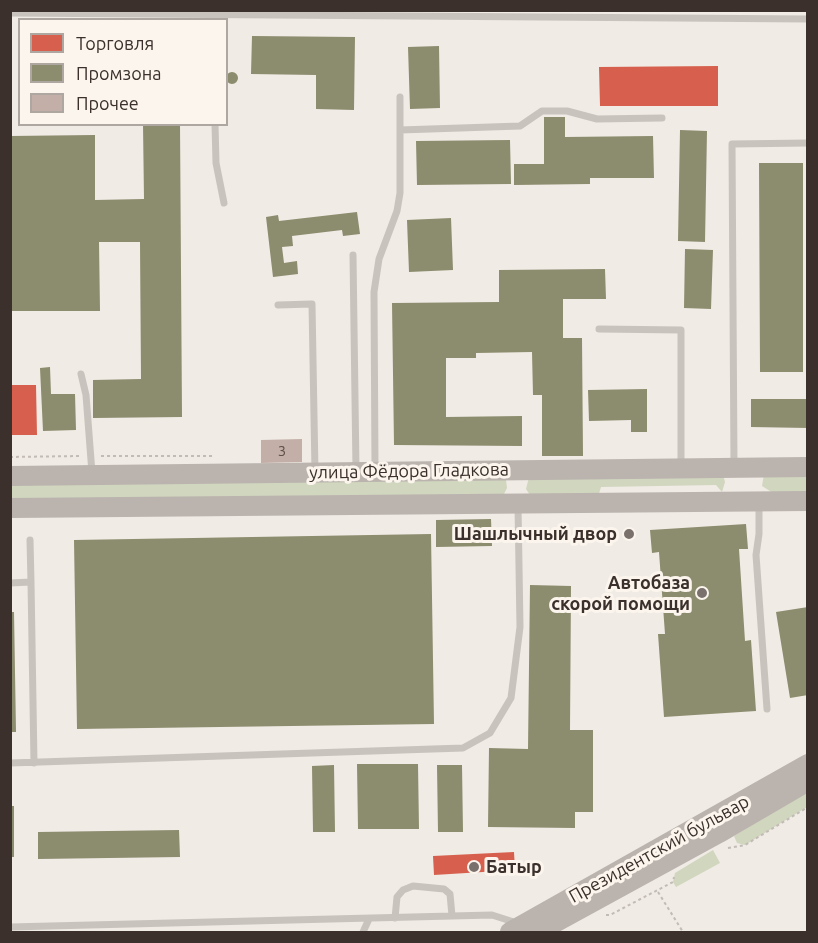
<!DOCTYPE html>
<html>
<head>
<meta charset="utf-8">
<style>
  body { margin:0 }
  #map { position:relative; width:818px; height:943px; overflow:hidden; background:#f0ebe5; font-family:Ubuntu,sans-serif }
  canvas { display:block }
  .frame { position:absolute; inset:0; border:12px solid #3b302b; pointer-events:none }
  .legend { position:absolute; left:18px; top:18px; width:210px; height:108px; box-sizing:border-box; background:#fbf5ee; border:2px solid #aea6a0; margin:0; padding:8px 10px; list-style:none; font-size:18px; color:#3b302b }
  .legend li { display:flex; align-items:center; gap:12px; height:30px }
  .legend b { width:30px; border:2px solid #aea6a0 }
</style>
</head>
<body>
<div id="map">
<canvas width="818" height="943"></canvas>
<div class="frame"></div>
<ul class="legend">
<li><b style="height:16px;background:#d6604d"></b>Торговля</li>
<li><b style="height:16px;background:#8c8c6e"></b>Промзона</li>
<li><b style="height:16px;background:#c3afa7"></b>Прочее</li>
</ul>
</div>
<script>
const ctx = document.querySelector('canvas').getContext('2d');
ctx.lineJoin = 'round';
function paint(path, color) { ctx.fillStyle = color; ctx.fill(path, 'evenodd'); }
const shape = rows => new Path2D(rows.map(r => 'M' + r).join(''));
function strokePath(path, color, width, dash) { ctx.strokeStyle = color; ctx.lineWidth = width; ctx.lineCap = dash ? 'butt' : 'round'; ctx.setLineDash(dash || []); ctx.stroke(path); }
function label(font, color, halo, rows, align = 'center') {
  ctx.font = font + ' Ubuntu,sans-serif'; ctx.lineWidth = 6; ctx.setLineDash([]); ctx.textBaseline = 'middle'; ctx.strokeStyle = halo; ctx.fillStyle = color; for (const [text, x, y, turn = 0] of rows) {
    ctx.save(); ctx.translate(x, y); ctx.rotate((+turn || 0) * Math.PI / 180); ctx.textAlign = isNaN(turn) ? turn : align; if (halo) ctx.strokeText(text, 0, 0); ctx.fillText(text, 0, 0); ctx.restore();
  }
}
const green = shape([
  [807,470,807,492,773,493,762,486,764,474],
  [723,475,725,482,722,492,716,485,601,487,598,497,530,495,526,489,529,477],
  [10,480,506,480,507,488,504,494,496,497,11,501],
  [807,791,807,807,745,845,737,843,734,836],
  [713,850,720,863,676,887,673,882,675,873]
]);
const shops = shape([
  [718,66,718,106,600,106,599,67],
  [10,385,36,385,37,435,10,435],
  [514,852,515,870,434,875,433,856]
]);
const industry = shape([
  [252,36,355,37,354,110,316,109,316,75,251,74],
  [439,46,440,108,410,109,408,47],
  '226 78a6 6 0 1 1 12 0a6 6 0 1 1-12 0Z',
  [544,117,565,117,565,137,653,136,654,178,590,178,590,184,514,185,514,164,544,164],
  [143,124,180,124,182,417,93,418,93,380,141,379,140,242,99,242,100,311,10,311,10,136,95,135,95,200,144,199],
  [680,130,707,131,705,242,678,241],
  [510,140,511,184,417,185,416,141],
  [759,163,803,163,803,372,760,372],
  [357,212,360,234,343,236,342,230,292,236,293,246,282,247,284,263,297,261,298,274,273,277,266,217,278,215,279,221],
  [451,218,453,270,409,272,407,220],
  [685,249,713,250,711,309,684,308],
  [605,269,606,299,563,299,563,338,582,338,583,456,542,456,542,395,533,395,532,352,476,353,476,358,446,358,446,417,522,416,522,446,394,445,392,303,499,302,499,270],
  [50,367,51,394,75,394,76,430,43,431,40,368],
  [647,389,647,432,631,432,631,420,589,421,588,390],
  [751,399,808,399,808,428,751,427],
  [491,519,492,546,436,547,436,520],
  [746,524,748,549,739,549,745,641,751,640,756,711,664,717,658,634,665,634,659,552,652,553,650,530],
  [431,534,434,724,77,729,74,540],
  [530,585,571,586,570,730,593,730,593,812,575,812,575,828,488,827,489,748,528,749],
  [808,607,808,695,790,698,776,612],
  [10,612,14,612,16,732,10,732],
  [357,764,418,764,419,829,358,829],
  [334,765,335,832,313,832,312,766],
  [437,765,462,765,463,832,438,832],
  [10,806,14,806,14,857,10,857],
  [179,830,180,857,38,859,38,832]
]);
const building = shape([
  [302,439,302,462,261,463,261,440]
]);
const path = shape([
  [101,456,212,456],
  [10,457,80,456],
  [728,848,745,845,808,807],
  [658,892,683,932],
  [606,915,610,915,673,882,674,877]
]);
const lane = shape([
  [10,13,808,19],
  [215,124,216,163,224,203],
  [400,130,520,126,542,111,567,111,597,119,662,118],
  [353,255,356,470],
  [278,305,312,304,315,472],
  [599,329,681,330,681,466],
  [81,374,86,395,92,473],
  [734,465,732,144,808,143],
  [375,469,374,292,379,259,397,211,400,193,400,97],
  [759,504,759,534,756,555,767,709],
  [30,540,31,582],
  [10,583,31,582,34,763],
  [10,763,463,748,490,733,511,698,520,627,518,506],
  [395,918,397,897,403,890,413,886,444,889,450,894,452,916],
  [10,927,492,915,517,923],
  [363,932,369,919]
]);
const secondary = shape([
  [10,476,808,467],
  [10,508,808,501],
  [510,932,808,764],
  [538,932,719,833,808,781]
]);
const markers = [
  [629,534,6,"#7a716c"],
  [702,593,6,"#7a716c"],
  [474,867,6,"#7a716c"]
];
const numberNames = [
  ["3",282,451]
];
const streetNames = [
  ["улица Фёдора Гладкова",409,471,-1],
  ["Президентский бульвар",659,849,-29]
];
const poiNames = [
  ["Шашлычный двор",617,534],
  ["Автобаза",690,583],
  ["скорой помощи",690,604],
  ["Батыр",486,867,"left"]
];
paint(green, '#d1d6bf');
paint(shops, '#d6604d');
paint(industry, '#8c8c6e');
paint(building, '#c3afa7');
strokePath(path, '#c2bbb6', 2, [3, 3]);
strokePath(lane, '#c9c3be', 7);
strokePath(secondary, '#bab3ae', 20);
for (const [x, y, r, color] of markers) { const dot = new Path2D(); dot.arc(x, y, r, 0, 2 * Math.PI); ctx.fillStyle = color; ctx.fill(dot); strokePath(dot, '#fbf5ee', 2); }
label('15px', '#5d504a', null, numberNames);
label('18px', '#3b302b', '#fbf5ee', streetNames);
label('bold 18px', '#3b302b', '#fbf5ee', poiNames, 'right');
</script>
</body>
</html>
